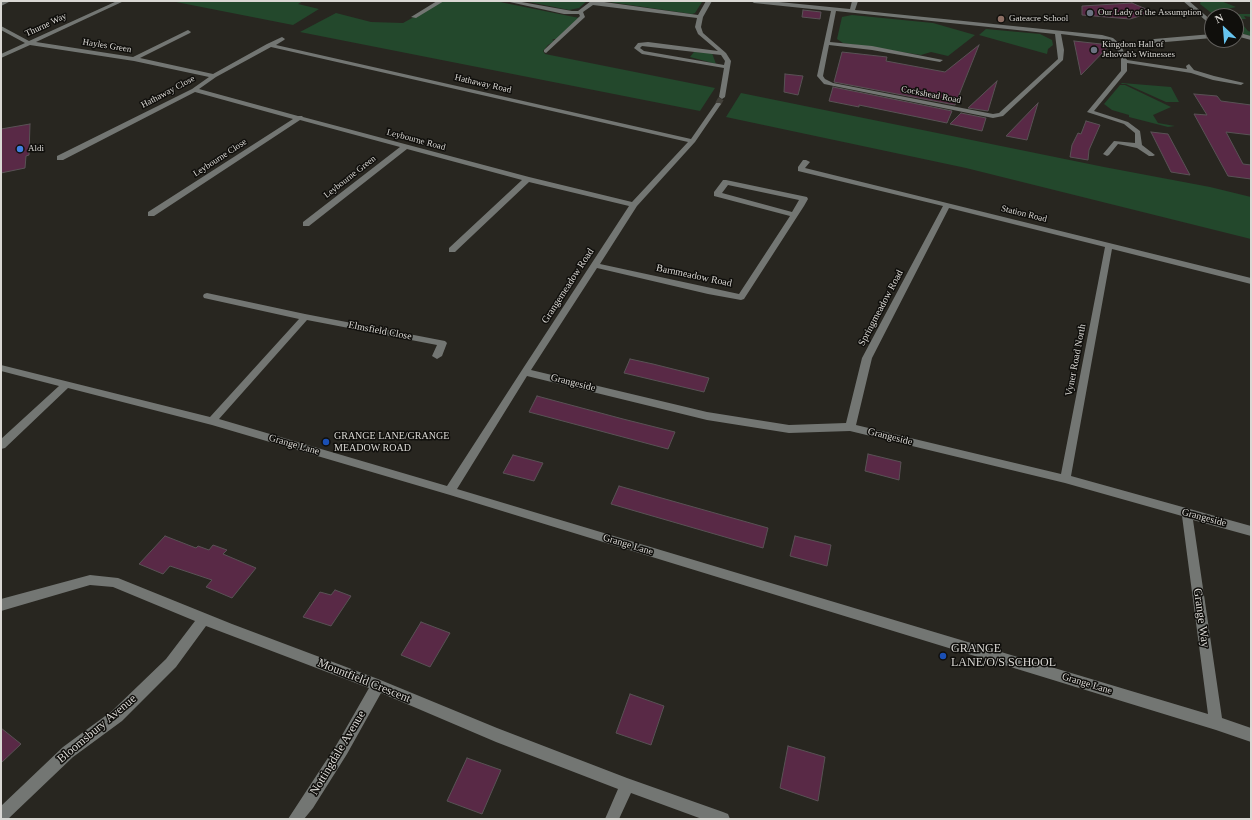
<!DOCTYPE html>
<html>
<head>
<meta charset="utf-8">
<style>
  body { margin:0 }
  #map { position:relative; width:1252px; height:820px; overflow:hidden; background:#282620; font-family:Georgia,serif }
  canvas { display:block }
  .frame { position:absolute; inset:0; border:2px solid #dad8d4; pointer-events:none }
  .north { position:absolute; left:1204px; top:8px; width:40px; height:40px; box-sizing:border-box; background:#100f0c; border:1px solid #615f5c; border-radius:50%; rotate:334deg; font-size:11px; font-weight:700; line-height:16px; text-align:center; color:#dad8d4 }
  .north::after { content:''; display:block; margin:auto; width:14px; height:18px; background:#66c4ef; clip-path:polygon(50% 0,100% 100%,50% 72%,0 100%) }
</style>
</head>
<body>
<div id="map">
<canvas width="1252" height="820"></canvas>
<div class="frame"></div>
<div class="north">N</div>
</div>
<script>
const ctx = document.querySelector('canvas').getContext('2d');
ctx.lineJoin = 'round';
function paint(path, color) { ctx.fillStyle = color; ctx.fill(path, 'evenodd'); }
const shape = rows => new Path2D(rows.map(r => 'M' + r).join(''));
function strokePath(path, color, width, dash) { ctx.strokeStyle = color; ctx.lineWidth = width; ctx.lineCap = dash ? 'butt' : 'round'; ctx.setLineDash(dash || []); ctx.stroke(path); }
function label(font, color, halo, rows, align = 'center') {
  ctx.font = font + ' Georgia,serif'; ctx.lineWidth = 3; ctx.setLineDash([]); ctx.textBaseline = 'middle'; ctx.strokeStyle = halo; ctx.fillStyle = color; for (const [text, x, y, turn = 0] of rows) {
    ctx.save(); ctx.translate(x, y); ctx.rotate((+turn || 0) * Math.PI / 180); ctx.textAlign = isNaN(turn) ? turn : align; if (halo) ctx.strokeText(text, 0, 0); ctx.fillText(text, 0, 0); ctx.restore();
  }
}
const green = shape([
  [171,1,303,1,298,4,319,9,293,25],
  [443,1,495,1,579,18,557,39,554,39,552,40,555,41,548,45,543,51,545,54,715,88,700,111,300,32,336,13,371,22,403,23],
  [524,1,587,1,579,8,569,10],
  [602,1,701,1,702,2,695,13,692,14],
  [1201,1,1221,1,1236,7,1223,10,1214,15,1200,4],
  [1239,14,1251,14,1251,17,1244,16,1246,19,1238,19,1248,31,1251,32,1251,36,1236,32,1236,16,1234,16],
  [852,15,933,23,975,35,948,56,931,52,921,55,843,43,837,39,842,17],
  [986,29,1040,34,1052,40,1053,45,1048,49,1047,54,979,35],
  [694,52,712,53,716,64,690,57],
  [1122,83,1171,87,1179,102,1166,102,1126,84,1121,84],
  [1120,85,1125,85,1171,107,1153,115,1158,123,1175,126,1168,127,1129,117,1129,115,1112,110,1104,104],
  [741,93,1104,167,1210,187,1251,197,1251,239,966,168,726,117]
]);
const building = shape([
  [1132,3,1153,12,1130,19,1082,15,1082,6,1132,3],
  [803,10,821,12,820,19,802,17,803,10],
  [1074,41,1110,45,1081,75,1074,41],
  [979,45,955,105,834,82,842,52,887,57,886,61,945,72,979,45],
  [785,74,803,76,798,95,784,92,785,74],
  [997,81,988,111,968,108,997,81],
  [833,87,952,111,947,123,859,105,859,107,829,101,833,87],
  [1194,94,1217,96,1221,101,1251,105,1251,135,1226,132,1243,164,1251,165,1251,179,1228,176,1194,114,1207,115,1194,94],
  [1038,103,1027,140,1006,136,1038,103],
  [961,113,986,118,982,131,950,124,961,113],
  [1086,121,1100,125,1089,150,1088,160,1070,157,1072,145,1078,133,1081,134,1086,121],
  [30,124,29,155,26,156,25,168,1,173,1,129,30,124],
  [1151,132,1168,134,1190,175,1171,172,1151,132],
  [630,359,653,364,709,378,704,392,624,373,630,359],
  [537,396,623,419,675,432,668,449,638,441,529,412,537,396],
  [868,454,901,462,899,480,865,471,868,454],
  [513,455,543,463,534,481,503,473,513,455],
  [619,486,768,528,763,548,611,504,619,486],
  [165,536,196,548,198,546,209,550,213,545,227,550,223,554,256,568,232,598,206,587,212,580,170,566,163,574,139,564,165,536],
  [795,536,831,545,827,566,790,556,795,536],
  [335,590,351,596,331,626,303,617,320,592,331,595,335,590],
  [421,622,450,633,430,667,401,655,421,622],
  [630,694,664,706,651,745,616,733,630,694],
  [1,728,21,744,1,763,1,728],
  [788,746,825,757,818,801,780,788,788,746],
  [467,758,501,770,482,814,447,801,467,758]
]);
const minorTunnel = shape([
  [718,104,722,97]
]);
const minor = shape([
  [4,1,11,1,1,6,1,2,4,1],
  [117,1,124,1,36,42,133,57,188,30,191,32,190,33,140,58,213,74,267,44,282,37,285,39,284,40,276,45,691,139,716,103,720,103,721,104,695,142,637,206,600,264,739,294,790,216,714,196,714,192,723,180,726,180,807,197,808,199,804,206,744,299,741,300,708,294,597,268,531,370,707,412,789,425,846,423,862,358,943,206,798,171,798,167,803,160,806,160,810,162,805,168,1251,278,1251,284,1112,249,1071,476,1251,526,1251,536,1193,520,1222,718,1251,728,1251,742,1216,730,450,495,212,425,68,388,5,448,1,449,1,439,59,386,1,371,1,365,210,417,299,319,204,298,203,296,204,294,207,293,305,314,445,341,447,343,442,356,437,359,432,356,437,345,307,320,219,419,447,486,522,370,629,206,529,182,455,252,449,252,449,248,522,180,407,149,309,226,303,226,303,222,400,147,300,120,154,216,148,216,148,212,293,119,195,92,63,160,57,160,57,156,192,89,209,77,134,61,30,45,1,58,1,54,25,43,1,30,1,26,29,41,117,1],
  [271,47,688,142,632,202,529,177,303,117,302,116,298,116,199,89,216,77,271,47],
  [728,185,799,200,792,212,722,193,728,185],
  [949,208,1105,247,1061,474,856,425,872,358,949,208],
  [527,376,707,420,789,433,850,431,1065,483,1182,516,1208,714,457,489,527,376],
  [437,1,444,1,416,18,411,17,437,1],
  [505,1,516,1,572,11,578,11,591,1,597,1,698,15,706,1,712,1,703,17,701,27,703,33,726,53,731,61,725,97,722,99,719,97,724,68,642,54,634,48,638,43,648,42,718,51,698,34,695,27,697,18,593,5,583,12,585,17,546,53,544,52,544,50,580,16,579,14,564,14,505,1],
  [642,46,721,55,725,61,724,65,644,51,640,48,642,46],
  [751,1,769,1,850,9,852,1,858,1,855,10,1102,35,1113,38,1121,45,1127,60,1187,69,1186,66,1189,64,1194,70,1214,76,1244,83,1241,85,1213,80,1191,73,1127,63,1127,71,1094,111,1128,122,1140,131,1142,145,1155,155,1153,156,1149,156,1137,148,1118,144,1109,155,1107,156,1103,154,1114,141,1135,143,1135,133,1124,124,1087,112,1121,71,1121,59,1116,47,1109,40,1061,34,1064,50,1063,60,1003,116,993,118,824,84,817,76,831,11,754,3,751,1],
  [836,11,1055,34,1058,59,999,113,993,114,833,83,825,79,823,76,829,45,872,50,940,62,943,60,872,46,830,42,836,11],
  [1183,1,1189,1,1212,21,1212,26,1183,1],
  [1236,32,1251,36,1251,40,1236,36,1236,32],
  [1212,34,1212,38,1154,43,1151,41,1154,39,1212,34],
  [90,575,118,578,232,624,378,679,497,728,627,778,723,812,728,814,730,819,702,819,631,793,619,819,605,819,618,789,496,742,381,693,347,754,313,808,304,819,288,819,337,744,369,688,206,626,176,667,122,721,73,757,8,819,1,819,1,806,63,747,112,711,166,659,195,621,113,587,90,585,1,611,1,599,90,575]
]);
const markers = [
  [1090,13,4,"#6b7280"],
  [1001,19,4,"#8d6e63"],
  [1094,50,4,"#6b7280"],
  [20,149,4,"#3f7fe0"],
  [326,442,4,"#1a4fb4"],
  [943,656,4,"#1a4fb4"]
];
const farPoinames = [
  ["Our Lady of the Assumption",1098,13],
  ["Gateacre School",1009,19],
  ["Kingdom Hall of",1102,45],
  ["Jehovah's Witnesses",1102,55],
  ["Aldi",28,149]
];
const farStreetnames = [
  ["Thurne Way",46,25,-25],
  ["Hayles Green",107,46,9],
  ["Hathaway Road",483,84,13],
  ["Hathaway Close",168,92,-28],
  ["Cockshead Road",931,95,11],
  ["Leybourne Road",416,140,15],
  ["Leybourne Close",220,158,-33],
  ["Leybourne Green",350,177,-38],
  ["Station Road",1024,214,14]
];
const streetNames = [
  ["Barnmeadow Road",694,276,12],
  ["Grangemeadow Road",568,286,-57],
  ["Springmeadow Road",881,308,-62],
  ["Elmsfield Close",380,331,11],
  ["Vyner Road North",1076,360,-79],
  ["Grangeside",573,383,14],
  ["Grangeside",890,437,14],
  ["Grange Lane",294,445,16],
  ["Grangeside",1204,518,15],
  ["Grange Lane",628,545,17],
  ["Grange Lane",1087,684,17]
];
const poiNames = [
  ["GRANGE LANE/GRANGE",334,436],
  ["MEADOW ROAD",334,448]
];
const nearStreetnames = [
  ["Grange Way",1201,618,82],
  ["Mountfield Crescent",364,681,22],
  ["Bloomsbury Avenue",97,729,-40],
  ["Nottingdale Avenue",338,753,-59]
];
const nearPoinames = [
  ["GRANGE",951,649],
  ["LANE/O/S SCHOOL",951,663]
];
paint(green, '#23482c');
paint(building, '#592946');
strokePath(building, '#595255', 1);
strokePath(minorTunnel, '#43413b', 6, [6, 3]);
paint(minor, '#737673');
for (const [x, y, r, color] of markers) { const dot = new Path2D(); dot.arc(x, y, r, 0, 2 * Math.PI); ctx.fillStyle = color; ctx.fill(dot); strokePath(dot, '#100f0c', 1.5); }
label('9px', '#dad8d4', '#100f0c', farPoinames, 'left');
label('9px', '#dad8d4', '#100f0c', farStreetnames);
label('10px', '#dad8d4', '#100f0c', streetNames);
label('10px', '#dad8d4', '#100f0c', poiNames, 'left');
label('12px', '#dad8d4', '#100f0c', nearStreetnames);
label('12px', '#dad8d4', '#100f0c', nearPoinames, 'left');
</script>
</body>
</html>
